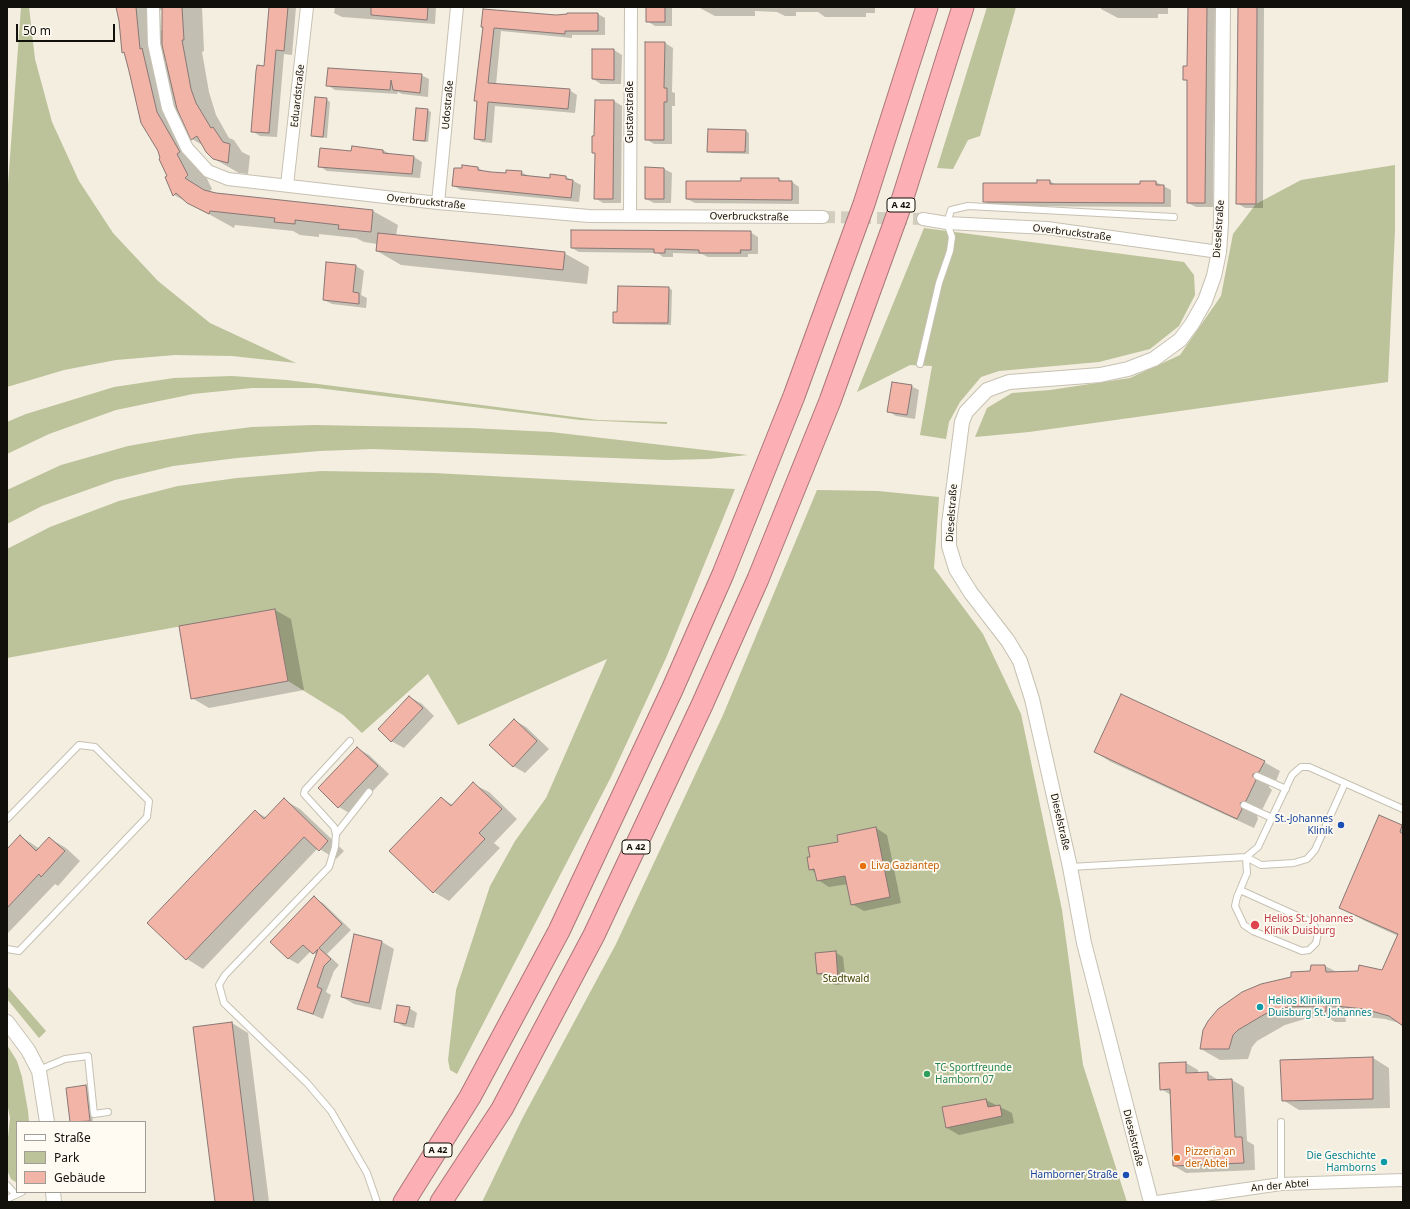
<!DOCTYPE html>
<html>
<head>
<meta charset="utf-8">
<style>
  body { margin:0 }
  #map { position:relative; width:1410px; height:1209px; overflow:hidden; background:#f3eedf; font-family:"Noto Sans",sans-serif }
  canvas { display:block }
  .frame { position:absolute; inset:0; border:8px solid #11100b; pointer-events:none }
  .legend { position:absolute; left:16px; top:1121px; width:130px; height:72px; box-sizing:border-box; background:#fffbf2; border:1px solid #a09d96; margin:0; padding:5px 7px; list-style:none; font-size:12px; color:#11100b }
  .legend li { display:flex; align-items:center; gap:8px; height:20px }
  .legend b { width:20px; border:1px solid #a09d96 }
  .scale { position:absolute; left:16px; top:24px; width:99px; height:18px; box-sizing:border-box; border:2px solid #11100b; border-top:0; padding-left:5px; font-size:12px; line-height:14px; white-space:nowrap; color:#11100b; -webkit-text-stroke:3px #fffbf2; paint-order:stroke }
</style>
</head>
<body>
<div id="map">
<canvas width="1410" height="1209"></canvas>
<div class="frame"></div>
<ul class="legend">
<li><b style="height:5px;background:#fff"></b>Straße</li>
<li><b style="height:11px;background:#bcc29a"></b>Park</li>
<li><b style="height:11px;background:#f1b4a7"></b>Gebäude</li>
</ul>
<div class="scale">50 m</div>
</div>
<script>
const ctx = document.querySelector('canvas').getContext('2d');
ctx.lineJoin = 'round';
function paint(path, color) { ctx.fillStyle = color; ctx.fill(path, 'evenodd'); }
const shape = rows => new Path2D(rows.map(r => 'M' + r).join(''));
function strokePath(path, color, width, dash) { ctx.strokeStyle = color; ctx.lineWidth = width; ctx.lineCap = dash ? 'butt' : 'round'; ctx.setLineDash(dash || []); ctx.stroke(path); }
function label(font, color, halo, rows, align = 'center') {
  ctx.font = font + ' "Noto Sans",sans-serif'; ctx.lineWidth = 3.5; ctx.setLineDash([]); ctx.textBaseline = 'middle'; ctx.strokeStyle = halo; ctx.fillStyle = color; for (const [text, x, y, turn = 0] of rows) {
    ctx.save(); ctx.translate(x, y); ctx.rotate((+turn || 0) * Math.PI / 180); ctx.textAlign = isNaN(turn) ? turn : align; if (halo) ctx.strokeText(text, 0, 0); ctx.fillText(text, 0, 0); ctx.restore();
  }
}
const green = shape([
  [21,7,29,7,35,59,52,122,79,181,113,233,158,281,210,323,296,363,232,356,175,355,116,360,64,370,7,387,7,198],
  [987,7,1016,7,980,136,968,140,953,169,937,168],
  [1395,165,1395,230,1388,382,1029,432,975,437,987,408,1012,393,1050,390,1130,378,1180,355,1221,296,1233,234,1256,204,1301,180],
  [924,228,1184,262,1194,275,1195,295,1179,326,1150,349,1099,362,999,371,981,377,960,402,949,422,946,439,920,435,932,366,910,365,857,392],
  [232,376,287,380,598,420,667,422,667,424,580,420,317,388,252,388,193,394,116,410,49,434,7,454,7,422,26,414,114,387,174,378],
  [314,425,470,428,551,432,748,455,709,459,666,460,373,449,320,451,237,458,173,466,115,480,42,506,7,524,7,490,61,465,128,446,196,434,252,427],
  [321,471,434,473,735,489,666,658,611,777,457,1074,450,1070,448,1060,456,990,490,886,515,841,546,798,607,659,458,725,428,674,362,733,343,715,288,681,275,609,7,658,7,549,50,527,119,501,178,486,237,478],
  [817,490,878,491,939,497,934,568,983,634,1021,714,1062,910,1083,1065,1127,1202,482,1202,522,1119,616,944,723,715],
  [7,986,46,1031,39,1038,7,999],
  [7,1045,17,1061,22,1077,28,1111,29,1122,17,1122,17,1183,11,1179,7,1170,7,1148,10,1118,7,1102]
]);
const shadow = shape([
  [117,7,202,7,204,51,202,52,209,92,216,115,229,138,234,140,242,152,250,156,248,174,239,173,218,161,207,151,204,146,192,139,178,111,182,127,212,189,209,192,373,211,398,225,396,235,564,253,589,267,587,284,401,265,377,251,377,244,364,242,356,238,319,234,319,237,300,235,293,231,235,225,234,228,174,195,125,53,123,52,120,21],
  [163,7,163,30,161,30,160,11],
  [165,54,167,64,165,62],
  [270,7,296,7,292,55,284,54,277,137,260,136,252,131,265,67],
  [335,7,436,7,435,24,342,17,334,13],
  [647,7,672,7,672,26,655,26,647,21],
  [698,7,875,7,875,13,866,13,866,17,825,17,818,12,796,12,796,16,785,16,777,12,755,11,755,16,715,16],
  [1101,7,1168,7,1168,14,1158,14,1158,18,1118,18,1101,9],
  [1189,7,1215,7,1213,207,1196,207,1188,203,1188,82,1184,79,1188,67],
  [1239,7,1264,7,1263,208,1245,208,1237,203],
  [598,14,605,18,605,35,572,35,572,38,501,31,496,85,569,90,577,95,575,113,495,106,492,143,482,142,475,138,477,101,475,100,484,27,556,16],
  [665,43,673,48,672,92,675,93,675,106,672,106,672,144,654,144,646,139],
  [614,50,622,55,621,84,601,84,593,79],
  [421,75,429,79,428,97,402,94,398,92,397,94,335,90,327,85],
  [326,99,330,102,327,138,316,137,312,135],
  [614,101,622,106,621,203,603,203,595,198,596,154,593,152,595,137],
  [427,110,431,112,428,142,417,141,414,139],
  [746,131,749,133,749,154,712,153,708,151],
  [353,147,383,150,390,154,414,157,422,162,420,178,327,171,319,166,352,152],
  [478,168,485,172,507,174,521,172,529,176,551,179,566,177,581,185,579,202,461,190,454,186],
  [664,169,672,173,671,203,654,203,646,199],
  [778,179,784,182,792,182,799,187,799,204,695,203,687,199,742,182],
  [1050,181,1056,185,1141,185,1141,182,1156,182,1171,190,1171,207,992,206,984,201],
  [750,232,758,237,758,254,748,254,748,257,708,257,702,254,673,253,673,257,663,257,658,253,579,252,572,248],
  [356,266,364,271,361,295,367,298,366,308,332,304,324,300],
  [669,288,672,290,671,325,617,324,614,322,618,313],
  [911,386,919,390,915,419,896,416,888,411],
  [275,610,291,619,304,690,209,708,192,698],
  [410,697,422,704,434,716,404,748,391,741],
  [514,720,526,727,549,749,525,773,513,766],
  [357,748,369,755,389,774,351,814,339,807],
  [1095,752,1264,762,1280,771,1276,781,1269,783,1269,787,1272,790,1262,810,1256,812,1258,819,1254,828,1111,762],
  [473,784,489,792,517,819,494,843,500,848,449,901,434,892,441,798,453,805],
  [284,800,300,809,344,851,336,859,318,848,203,969,187,959,149,923,255,811,267,818],
  [1380,816,1403,827,1403,951,1398,936,1365,921,1340,907],
  [876,828,887,835,901,903,864,911,852,904,848,884,829,887,818,880,816,873,810,869,839,842],
  [20,836,40,849,49,838,66,848,80,861,58,886,55,884,7,934,7,850],
  [314,898,323,903,351,930,327,954,339,965,334,971,326,992,331,995,323,1019,299,1009,317,955,311,951,298,964,289,959,271,942],
  [354,936,382,942,394,949,381,1010,354,1004,342,997],
  [835,952,843,957,846,984,835,985,818,973],
  [1403,960,1403,1026,1399,1023,1385,1019,1345,1015,1346,1022,1335,1022,1327,1017,1308,1018,1285,1025,1257,1041,1252,1047,1248,1059,1220,1060,1201,1049,1311,972,1325,966,1337,972,1383,972],
  [409,1008,417,1013,414,1028,403,1026,395,1021],
  [232,1023,248,1033,269,1202,216,1202],
  [1373,1058,1389,1068,1390,1108,1299,1110,1283,1100],
  [1186,1063,1198,1070,1198,1073,1207,1073,1220,1081,1232,1080,1244,1087,1247,1141,1254,1145,1255,1170,1186,1173,1174,1166,1171,1095,1161,1089],
  [85,1086,89,1088,93,1122,71,1122,67,1089],
  [986,1100,1012,1113,1014,1123,959,1135,947,1128]
]);
const building = shape([
  [116,7,136,7,140,49,142,48,157,112,180,152,177,154,188,175,185,178,204,190,216,193,373,210,371,232,338,229,339,225,295,220,295,224,274,222,275,218,210,211,209,214,187,203,176,193,173,196,165,177,167,176,159,159,160,158,158,151,141,123,129,71,124,52,122,53,119,21,116,7],
  [162,7,182,7,184,40,182,40,191,89,196,103,211,128,213,127,223,142,230,144,228,163,213,159,206,152,197,136,191,140,177,109,162,45,162,7],
  [269,7,288,7,284,51,276,50,269,133,251,132,256,71,257,65,264,66,269,7],
  [371,7,428,7,427,20,371,15,371,7],
  [646,7,665,7,665,22,646,22,646,7],
  [1188,7,1207,7,1205,203,1187,203,1187,80,1183,80,1183,66,1187,66,1188,7],
  [1238,7,1257,7,1256,204,1236,204,1238,7],
  [483,9,556,15,567,14,567,13,598,13,598,31,565,31,565,34,494,28,488,83,570,89,568,109,488,102,485,140,474,139,477,101,474,101,483,27,481,27,483,9],
  [645,42,665,42,664,88,667,88,667,102,664,102,664,140,645,140,645,42],
  [592,49,614,49,614,80,592,79,592,49],
  [328,68,422,74,420,93,393,90,391,80,390,90,326,86,328,68],
  [315,97,327,98,323,137,311,136,315,97],
  [595,100,614,100,613,199,594,199,595,153,592,153,592,136,594,136,595,100],
  [416,108,428,109,425,141,413,140,416,108],
  [708,129,746,130,745,152,707,152,708,129],
  [352,146,383,150,383,153,414,156,412,174,318,167,320,148,351,151,352,146],
  [462,165,478,167,478,170,491,172,506,173,506,170,522,171,521,175,550,178,550,174,566,176,566,179,573,180,571,198,452,186,454,168,462,168,462,165],
  [645,167,664,168,664,199,645,199,645,167],
  [741,178,779,178,779,181,792,181,792,200,686,199,686,181,741,181,741,178],
  [1037,180,1050,180,1050,184,1140,184,1140,181,1156,181,1156,185,1164,185,1164,203,983,202,983,183,1037,183,1037,180],
  [571,230,751,231,751,250,740,250,741,253,699,253,699,250,665,249,665,253,654,253,654,249,571,248,571,230],
  [378,233,565,252,563,270,376,251,378,233],
  [326,262,356,265,353,292,359,293,359,304,323,300,326,262],
  [618,286,669,287,668,323,613,323,613,312,617,312,618,286],
  [892,382,912,385,907,415,887,412,892,382],
  [275,609,288,681,191,699,179,626,275,609],
  [1121,694,1265,761,1259,772,1253,774,1253,777,1256,780,1246,801,1240,803,1242,809,1237,819,1094,752,1121,694],
  [409,696,423,708,391,742,378,729,409,696],
  [514,719,537,741,513,767,489,745,514,719],
  [357,747,378,766,338,808,318,788,357,747],
  [473,782,502,809,479,833,485,839,433,893,389,851,441,797,451,806,473,782],
  [284,798,328,841,319,851,304,837,186,960,147,923,255,810,264,819,284,798],
  [1379,815,1402,825,1400,832,1403,834,1403,1026,1389,1016,1364,1009,1326,1005,1326,1011,1314,1011,1314,1006,1288,1007,1265,1014,1238,1030,1233,1035,1229,1049,1200,1049,1203,1030,1208,1021,1218,1009,1242,992,1261,984,1291,977,1291,972,1310,971,1311,965,1325,965,1326,972,1358,971,1359,965,1382,970,1398,934,1339,908,1379,815],
  [876,827,890,897,851,905,845,876,817,881,814,869,809,870,807,857,810,857,808,847,838,842,837,835,876,827],
  [20,835,36,851,49,837,65,851,41,877,39,874,7,908,7,849,20,835],
  [314,896,342,924,319,948,331,959,324,966,317,987,322,989,313,1014,297,1009,318,949,313,954,303,945,288,959,270,942,314,896],
  [354,934,382,941,369,1003,341,997,354,934],
  [836,951,838,980,826,981,825,973,817,974,815,953,836,951],
  [397,1005,410,1007,406,1024,394,1022,397,1005],
  [232,1022,254,1202,215,1202,193,1027,232,1022],
  [1373,1057,1373,1099,1282,1101,1280,1060,1373,1057],
  [1186,1062,1186,1073,1208,1072,1208,1080,1232,1079,1235,1137,1242,1137,1244,1163,1173,1166,1170,1089,1160,1090,1159,1063,1186,1062],
  [86,1085,90,1121,70,1122,66,1088,86,1085],
  [986,1099,988,1107,1000,1105,1002,1116,946,1128,942,1107,986,1099]
]);
const minorTunnel = shape([
  [823,217,923,219]
]);
const service = shape([
  [920,364,939,283,950,251,952,237,947,223,951,210,968,206,1174,217],
  [350,741,305,790,304,794,334,827,336,834,335,847,329,867,225,975,219,985,224,1003,307,1083,331,1111,367,1173,377,1202],
  [1257,776,1286,789],
  [1244,805,1272,818],
  [7,819,79,745,95,747,149,801,147,817,19,951,7,949],
  [336,834,369,792],
  [1246,857,1258,847,1292,775,1301,767,1309,767,1403,809],
  [1070,867,1246,857,1261,865,1294,863,1307,859,1315,850,1345,783],
  [1240,890,1313,923,1318,933,1316,943,1309,950,1302,951,1253,931,1244,925,1235,906,1237,897,1240,890,1247,873,1246,857],
  [39,1070,65,1059,88,1056,94,1114,108,1112],
  [1281,1184,1281,1122],
  [7,1185,15,1194],
  [7,1199,22,1192]
]);
const minor = shape([
  [153,7,154,44,168,108,187,148,208,171,228,179,438,203,589,216,823,217],
  [287,185,307,7],
  [438,203,457,7],
  [630,216,631,7],
  [923,219,947,223,1047,228,1219,252],
  [1157,1202,1281,1184,1403,1180]
]);
const tertiary = shape([
  [7,1022,28,1050,39,1071,47,1122],
  [53,1192,54,1202],
  [1151,1202,1084,943,1070,867,1032,699,1020,661,1008,641,971,593,956,569,949,546,949,524,962,422,966,412,987,390,1009,382,1100,375,1128,369,1154,359,1180,340,1192,324,1205,301,1214,276,1219,252,1221,223,1223,7]
]);
const motorway = shape([
  [404,1202,470,1097,559,931,672,690,723,574,794,396,864,204,927,7],
  [441,1202,502,1109,594,935,702,705,758,579,830,401,899,210,963,7]
]);
const markers = [
  [1341,825,4,"#1a4fb4"],
  [863,866,4,"#e8710a"],
  [1255,925,5,"#e0444e"],
  [1260,1007,4,"#0f9aa8"],
  [927,1074,4,"#2e9e5b"],
  [1177,1158,4,"#e8710a"],
  [1384,1162,4,"#0f9aa8"],
  [1126,1175,4,"#1a4fb4"]
];
const shields = [
  [901,205,28],
  [636,847,28],
  [438,1150,28]
];
const shieldNames = [
  ["A 42",901,205],
  ["A 42",636,847],
  ["A 42",438,1150]
];
const streetNames = [
  ["Eduardstraße",298,96,-84],
  ["Udostraße",448,105,-85],
  ["Gustavstraße",630,112,-90],
  ["Overbruckstraße",426,202,6],
  ["Overbruckstraße",749,217,1],
  ["Dieselstraße",1219,229,-86],
  ["Overbruckstraße",1072,233,7],
  ["Dieselstraße",952,513,-86],
  ["Dieselstraße",1060,822,77],
  ["Dieselstraße",1133,1138,76],
  ["An der Abtei",1280,1186,-5]
];
const transitNames = [
  ["St.-Johannes",1333,819],
  ["Klinik",1333,831],
  ["Hamborner Straße",1118,1175]
];
const foodNames = [
  ["Liva Gaziantep",871,866],
  ["Pizzeria an",1185,1152],
  ["der Abtei",1185,1164]
];
const healthNames = [
  ["Helios St. Johannes",1264,919],
  ["Klinik Duisburg",1264,931]
];
const parkNames = [
  ["Stadtwald",846,979]
];
const cultureNames = [
  ["Helios Klinikum",1268,1001],
  ["Duisburg St. Johannes",1268,1013],
  ["Die Geschichte",1376,1156,"right"],
  ["Hamborns",1376,1168,"right"]
];
const leisureNames = [
  ["TC Sportfreunde",935,1068],
  ["Hamborn 07",935,1080]
];
paint(green, '#bcc29a');
paint(shadow, '#0003');
paint(building, '#f1b4a7');
strokePath(building, '#887774', 1);
strokePath(minorTunnel, '#d1cdbf', 12, [12, 6]);
strokePath(service, '#c6c1b2', 8);
strokePath(minor, '#c6c1b2', 14);
strokePath(tertiary, '#c6c1b2', 16);
strokePath(motorway, '#aa7779', 23);
strokePath(service, '#fff', 6);
strokePath(minor, '#fff', 12);
strokePath(tertiary, '#fff', 14);
strokePath(motorway, '#fcafb4', 21);
for (const [x, y, r, color] of markers) { const dot = new Path2D(); dot.arc(x, y, r, 0, 2 * Math.PI); ctx.fillStyle = color; ctx.fill(dot); strokePath(dot, '#fffbf2', 1.5); }
for (const [x, y, w] of shields) { const box = new Path2D(); box.roundRect(x - w / 2, y - 7, w, 14, 3); ctx.fillStyle = '#fffbf2'; ctx.fill(box); strokePath(box, '#11100b', 1); }
label('bold 9px', '#11100b', null, shieldNames);
label('10px', '#11100b', '#fffbf2', streetNames);
label('10px', '#164399', '#fffbf2', transitNames, 'right');
label('10px', '#c56008', '#fffbf2', foodNames, 'left');
label('10px', '#be3a42', '#fffbf2', healthNames, 'left');
label('10px', '#3b4100', '#fffbf2', parkNames);
label('10px', '#0d838f', '#fffbf2', cultureNames, 'left');
label('10px', '#27864d', '#fffbf2', leisureNames, 'left');
</script>
</body>
</html>
